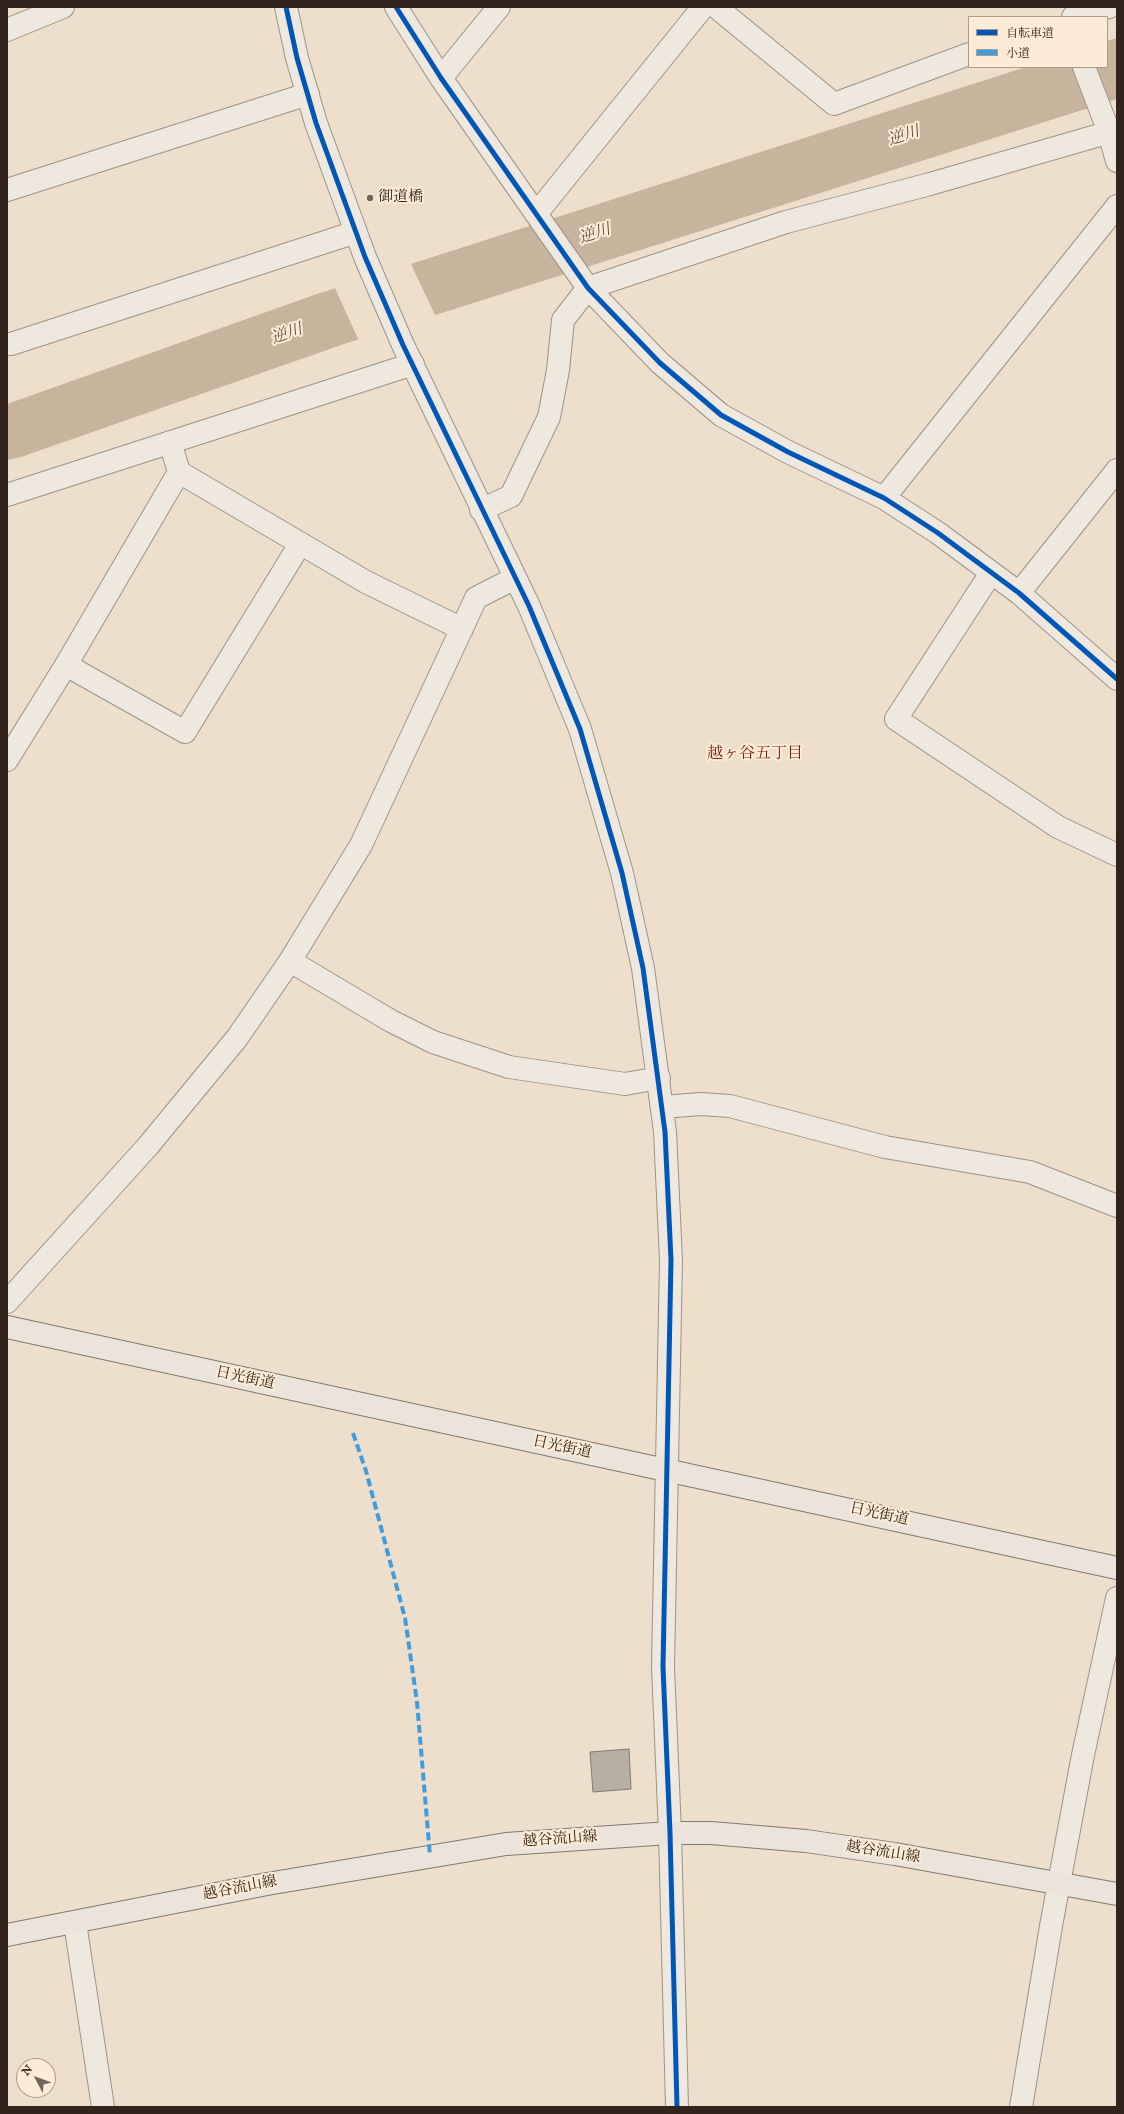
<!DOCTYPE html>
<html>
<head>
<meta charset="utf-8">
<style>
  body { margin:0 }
  #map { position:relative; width:1124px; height:2114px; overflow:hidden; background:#eddfcc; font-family:"IM FELL English","Noto Serif JP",serif }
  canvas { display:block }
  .frame { position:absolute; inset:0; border:8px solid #32241c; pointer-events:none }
  .legend { position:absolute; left:968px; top:16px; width:140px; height:52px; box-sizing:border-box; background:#fcecd5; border:1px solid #ab9c8b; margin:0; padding:5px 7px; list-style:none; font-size:12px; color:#32241c }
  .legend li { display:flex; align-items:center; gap:8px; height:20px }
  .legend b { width:20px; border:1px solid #ab9c8b }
  .north { position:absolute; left:16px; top:2058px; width:40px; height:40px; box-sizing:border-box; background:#fcecd5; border:1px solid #ab9c8b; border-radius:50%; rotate:311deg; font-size:11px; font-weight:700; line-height:16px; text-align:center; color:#32241c }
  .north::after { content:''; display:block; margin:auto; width:14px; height:18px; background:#73655a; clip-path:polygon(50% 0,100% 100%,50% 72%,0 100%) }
</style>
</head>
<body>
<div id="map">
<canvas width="1124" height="2114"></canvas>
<div class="frame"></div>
<ul class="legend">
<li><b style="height:5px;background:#0057b8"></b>自転車道</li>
<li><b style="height:5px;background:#3e9cdf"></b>小道</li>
</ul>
<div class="north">N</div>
</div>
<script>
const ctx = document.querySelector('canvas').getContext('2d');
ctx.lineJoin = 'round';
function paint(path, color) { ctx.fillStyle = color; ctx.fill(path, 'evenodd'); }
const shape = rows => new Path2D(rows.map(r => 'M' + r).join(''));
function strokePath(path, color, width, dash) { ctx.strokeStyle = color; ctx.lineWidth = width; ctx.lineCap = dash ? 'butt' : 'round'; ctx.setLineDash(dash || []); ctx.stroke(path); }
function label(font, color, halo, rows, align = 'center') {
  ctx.font = font + ' "IM FELL English","Noto Serif JP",serif'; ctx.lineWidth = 4; ctx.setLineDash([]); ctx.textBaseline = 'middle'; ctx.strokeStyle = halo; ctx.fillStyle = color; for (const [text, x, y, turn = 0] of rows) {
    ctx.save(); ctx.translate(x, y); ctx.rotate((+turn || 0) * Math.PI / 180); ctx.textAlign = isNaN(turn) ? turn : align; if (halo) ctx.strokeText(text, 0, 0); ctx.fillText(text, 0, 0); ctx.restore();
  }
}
const water = shape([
  [1117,38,1117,99,347,343,21,457,7,460,7,404,317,294,1026,67,1107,67,1107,41]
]);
const pier = shape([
  [410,262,436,317,359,341,334,286]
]);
const building = shape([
  [629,1749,631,1789,593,1792,590,1752,629,1749]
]);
const minor = shape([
  [286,7,297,58,316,123,365,257,403,345,529,606,580,729,622,873,643,968,665,1132,671,1260,663,1667,670,1833,677,2107],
  [396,7,441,78,588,288,660,363,721,415,788,452,884,498,938,533,1019,593,1117,679],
  [716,7,834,104,969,54],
  [1073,17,1109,7],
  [7,30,63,7],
  [1084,67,1109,132,1117,161],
  [441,78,499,7],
  [7,190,308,94],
  [536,214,703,7],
  [7,344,11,344,356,232],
  [179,472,366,582,462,629],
  [7,495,413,364],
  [884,498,1117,206],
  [481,510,511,496,549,417,558,370,563,320,588,288,786,222,930,184,1117,130],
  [991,573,896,719,1058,827,1117,855],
  [1019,593,1117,470],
  [66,665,185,732,300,544],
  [7,760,66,665,179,472,170,442],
  [290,961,391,1021,433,1042,509,1067,625,1084,659,1078],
  [662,1107,701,1104,730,1106,885,1147,1030,1172,1117,1206],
  [7,1302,148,1146,237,1038,290,961,361,845,476,598,515,578],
  [75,1923,103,2107],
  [1021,2107,1051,1926,1083,1755,1117,1598]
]);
const major = shape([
  [7,1327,1117,1568],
  [7,1935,267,1884,506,1844,670,1833,711,1833,806,1841,895,1854,1117,1894]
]);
const quiet = shape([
  [353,1433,366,1471,405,1618,417,1702,430,1856]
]);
const cycleway = shape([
  [286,7,297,58,316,123,365,257,403,345,529,606,580,729,622,873,643,968,665,1132,671,1260,663,1667,670,1833,677,2107],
  [396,7,441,78,588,288,660,363,721,415,788,452,884,498,938,533,1019,593,1117,679]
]);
const markers = [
  [370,198,4,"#73655a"]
];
const poiNames = [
  ["御道橋",378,198]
];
const streetNames = [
  ["日光街道",245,1379,12],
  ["日光街道",562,1448,12],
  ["日光街道",879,1515,12],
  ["越谷流山線",560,1840,-4],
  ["越谷流山線",883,1853,9],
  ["越谷流山線",240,1889,-11]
];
const waterNames = [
  ["逆川",904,137,-18],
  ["逆川",595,235,-18],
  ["逆川",287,335,-19]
];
const neighbourhoodNames = [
  ["越ヶ谷五丁目",755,755]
];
paint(water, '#c7b49c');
paint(pier, '#eddfcc');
paint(building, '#b8aea1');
strokePath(building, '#82796f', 1);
strokePath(minor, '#9c9387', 24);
strokePath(major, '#82796f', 24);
strokePath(minor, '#efe8df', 22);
strokePath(major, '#ece4da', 22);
strokePath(quiet, '#3e9cdf', 4, [8, 4]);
strokePath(cycleway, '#0057b8', 5);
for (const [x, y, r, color] of markers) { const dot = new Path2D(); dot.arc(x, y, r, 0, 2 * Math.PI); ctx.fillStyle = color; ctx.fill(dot); strokePath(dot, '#fcecd5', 1.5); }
label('15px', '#32241c', '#fcecd5', poiNames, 'left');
label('15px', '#32241c', '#fcecd5', streetNames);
label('italic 16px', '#615041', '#fcecd5', waterNames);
label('16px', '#7a1f14', '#fcecd5', neighbourhoodNames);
</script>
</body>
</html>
